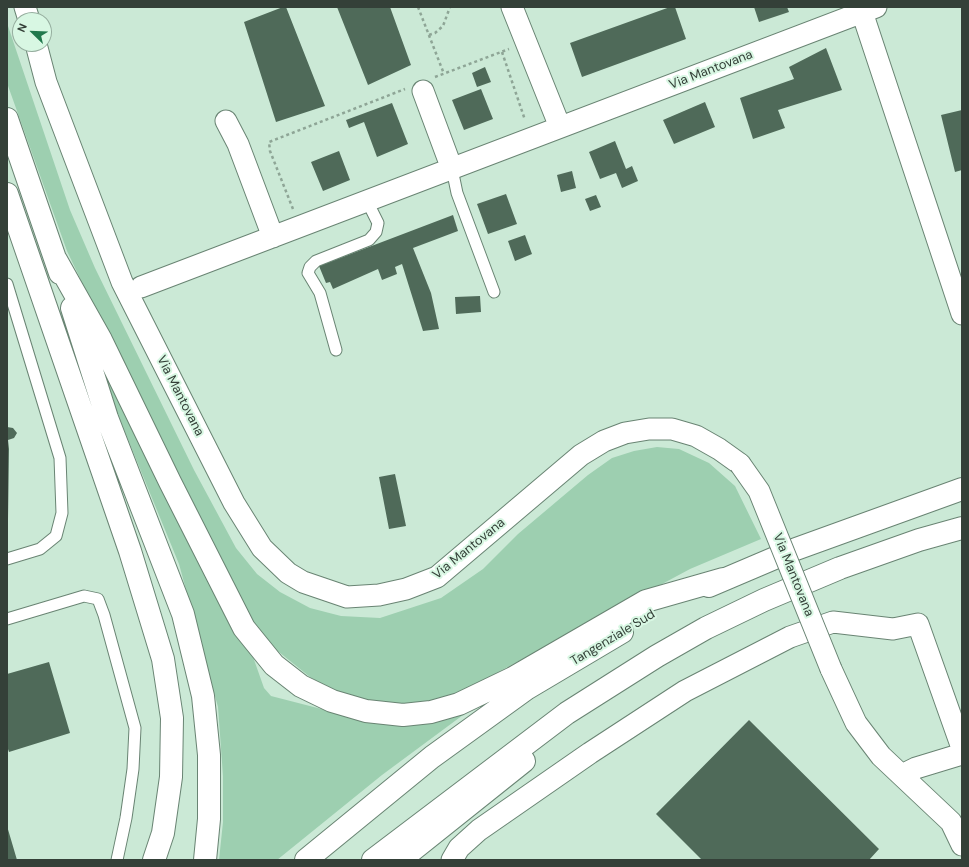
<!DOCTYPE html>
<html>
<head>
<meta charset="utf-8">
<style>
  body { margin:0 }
  #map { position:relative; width:969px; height:867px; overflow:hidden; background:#cbe9d6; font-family:"DM Sans",sans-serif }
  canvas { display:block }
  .frame { position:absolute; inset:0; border:8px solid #344038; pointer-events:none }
  .north { position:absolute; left:12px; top:12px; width:40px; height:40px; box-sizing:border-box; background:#d8f7e3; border:1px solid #96ae9f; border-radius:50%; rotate:293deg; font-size:11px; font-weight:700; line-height:16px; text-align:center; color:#344038 }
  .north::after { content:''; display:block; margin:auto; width:14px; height:18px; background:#21794d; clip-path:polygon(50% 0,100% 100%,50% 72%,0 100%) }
</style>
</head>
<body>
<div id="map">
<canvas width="969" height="867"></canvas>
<div class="frame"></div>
<div class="north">N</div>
</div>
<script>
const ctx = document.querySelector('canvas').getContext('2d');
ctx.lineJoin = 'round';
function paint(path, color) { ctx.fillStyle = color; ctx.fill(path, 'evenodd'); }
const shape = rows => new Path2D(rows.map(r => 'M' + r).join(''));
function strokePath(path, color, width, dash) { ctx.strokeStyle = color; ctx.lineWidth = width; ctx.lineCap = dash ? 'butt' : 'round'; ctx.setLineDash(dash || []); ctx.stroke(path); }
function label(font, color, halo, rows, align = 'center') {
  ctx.font = font + ' "DM Sans",sans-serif'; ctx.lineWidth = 4; ctx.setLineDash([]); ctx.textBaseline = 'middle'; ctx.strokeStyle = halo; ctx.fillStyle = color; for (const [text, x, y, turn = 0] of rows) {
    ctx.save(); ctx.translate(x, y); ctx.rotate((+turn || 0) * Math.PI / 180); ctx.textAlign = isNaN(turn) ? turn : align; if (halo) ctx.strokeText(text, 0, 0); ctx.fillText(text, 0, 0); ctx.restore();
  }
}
const green = shape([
  [7,23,70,210,95,268,194,470,236,548,257,574,280,592,310,608,341,616,380,618,441,598,483,569,518,534,588,475,612,458,634,451,657,447,679,449,709,463,735,486,761,539,690,569,461,692,422,703,380,705,335,692,310,677,264,640,253,623,98,316,67,251,7,83],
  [110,378,252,654,264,688,271,696,337,713,463,711,463,715,382,775,277,860,219,860,223,822,223,776,218,707,179,564,111,398,106,380]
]);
const building = shape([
  [283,7,286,7,325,106,276,122,244,22],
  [337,7,390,7,411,65,368,85],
  [670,7,675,7,686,39,582,77,570,43],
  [754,7,787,7,789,12,759,22],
  [826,48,842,90,778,110,785,128,753,139,740,98,794,79,789,67],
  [485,67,491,82,477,87,472,73],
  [481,89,493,119,464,130,452,100],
  [705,102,715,127,674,144,663,120],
  [392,103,408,144,377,157,364,122,349,128,346,120],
  [962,110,962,170,955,172,941,115],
  [615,141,626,169,632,166,638,181,622,188,616,173,600,179,589,152],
  [339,151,350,180,323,191,311,162],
  [572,171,576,188,561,192,557,175],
  [506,194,517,224,488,234,477,204],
  [596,195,601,207,590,211,585,199],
  [453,215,458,231,413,248,431,293,439,329,423,331,402,264,395,267,397,274,382,280,378,269,333,289,330,282,326,283,319,266],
  [525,235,532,254,515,261,508,241],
  [480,296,481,312,456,314,455,297],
  [7,427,13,428,17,433,14,438,8,440,9,449,8,519],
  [395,474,406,526,389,529,379,477],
  [49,662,70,733,9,752,7,746,7,674],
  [749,720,879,849,869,860,702,860,656,814],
  [7,826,17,860,7,860]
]);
const path = shape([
  [418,7,444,74],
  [429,35,435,33,443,26,450,7],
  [502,52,525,120],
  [435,77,509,49],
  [293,209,270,151,269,142,405,89]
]);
const service = shape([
  [452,169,457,193,494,292],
  [7,284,60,458,62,513,56,536,40,549,7,559],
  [336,350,320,293,308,273,310,267,316,261,369,240,376,232,378,223,367,201],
  [7,619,84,596,98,599,104,615,135,728,133,769,126,818,117,860]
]);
const minor = shape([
  [25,7,29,20],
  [512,7,560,127],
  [862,12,962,314],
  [36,44,46,82,122,282,234,503,262,548,288,573,303,582,347,597,379,595,406,589,437,577,581,455,604,441,625,433,649,429,672,429,696,436,719,449,740,464],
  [423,91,452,169],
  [226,121,238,144,273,237],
  [141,287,876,7],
  [831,669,856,723,881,756,951,822,962,845],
  [902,775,916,768,962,754],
  [452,860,459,848,479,830,590,753,685,691,790,637,833,622,893,629,918,624,962,748]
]);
const trunk = shape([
  [7,119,60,273],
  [7,194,130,551,163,659,172,718,171,777,163,833,154,860],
  [56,260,101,340,170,482,244,628,274,665,301,686,332,701,366,711,403,715,431,712,459,704,513,678,646,601,723,579],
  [72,308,107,418,183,614,203,696,209,755,209,819,205,860],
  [709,586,796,549,962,489],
  [306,860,432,757,526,689,622,632],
  [373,860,567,713,657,656,706,628,764,600,840,568,919,540,962,528],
  [400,860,524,761]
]);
const minorBridge = shape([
  [740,464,759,491,831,669]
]);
const streetNames = [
  ["Via Mantovana",711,70,-21],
  ["Via Mantovana",180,396,63],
  ["Via Mantovana",469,549,-39],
  ["Via Mantovana",793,575,68],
  ["Tangenziale Sud",613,638,-31]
];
paint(green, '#9dcfb0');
paint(building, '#4f6a59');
strokePath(service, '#698473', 13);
strokePath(minor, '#698473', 23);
strokePath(trunk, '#698473', 24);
strokePath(path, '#8ea596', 2.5, [3, 3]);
strokePath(service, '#fff', 11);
strokePath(minor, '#fff', 21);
strokePath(trunk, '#fff', 22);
strokePath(minorBridge, '#698473', 23, []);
strokePath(minorBridge, '#fff', 21);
label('13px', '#344038', '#d8f7e3', streetNames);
</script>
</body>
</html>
